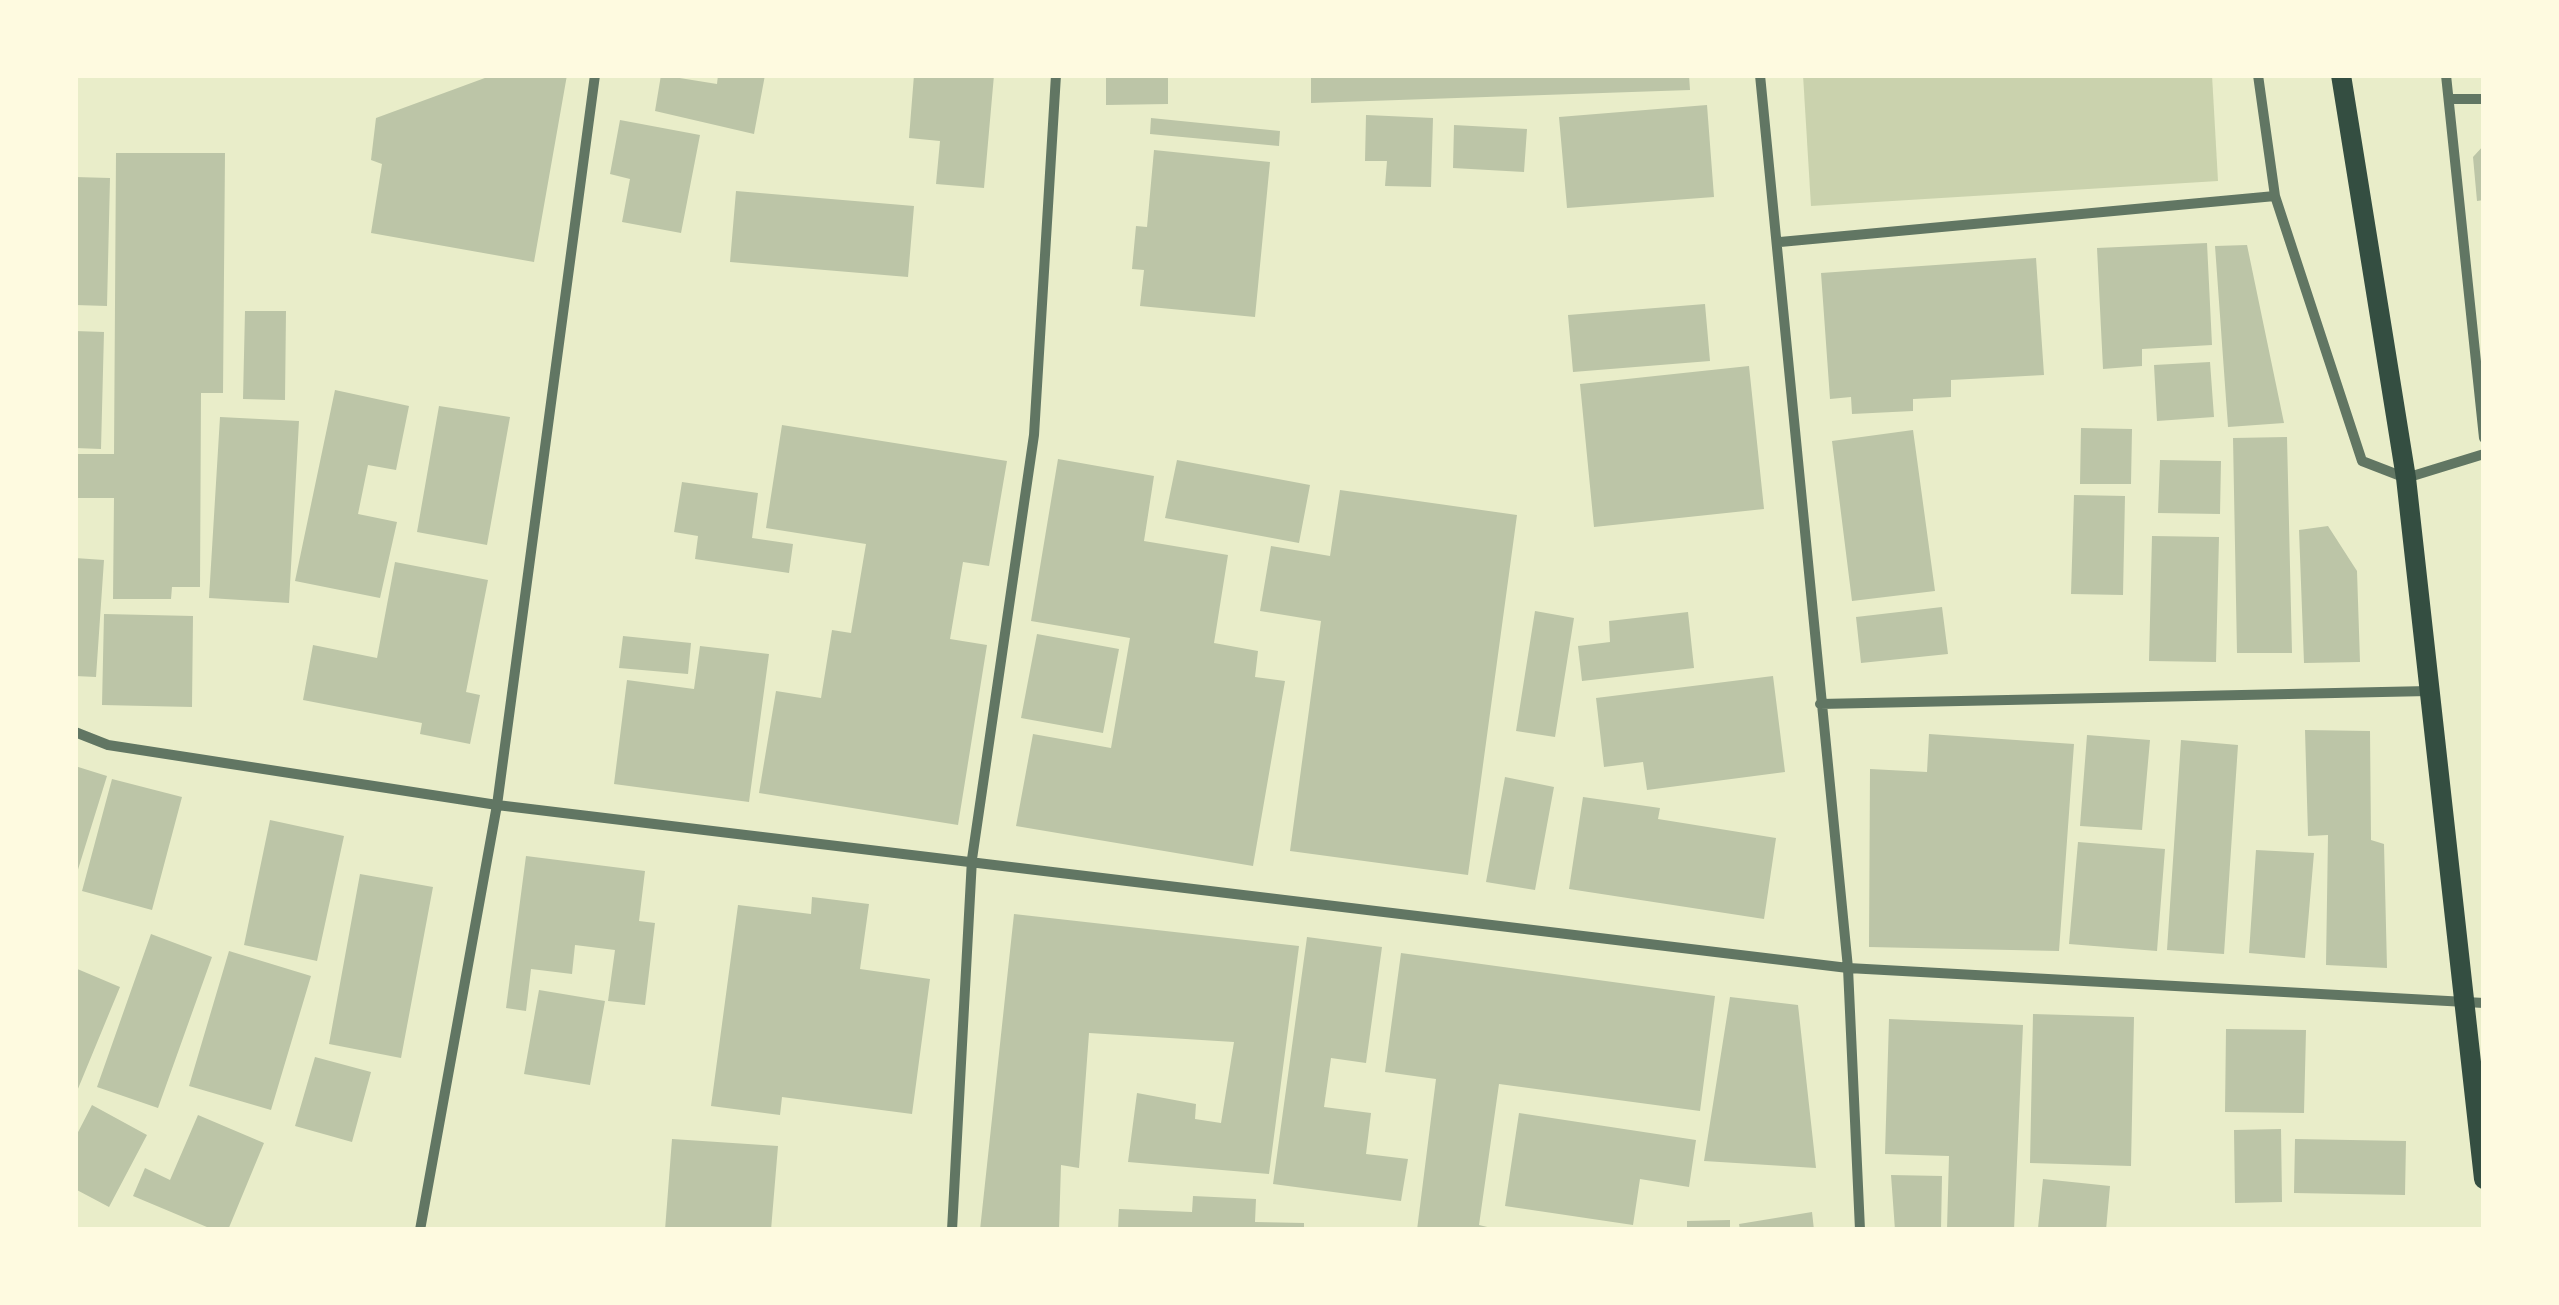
<!DOCTYPE html>
<html>
<head>
<meta charset="utf-8">
<style>
  body { margin:0 }
  #map { position:relative; width:2559px; height:1305px; overflow:hidden; background:#e9edc9; font-family:Overpass,sans-serif }
  canvas { display:block }
  .frame { position:absolute; inset:0; border:78px solid #fefae0; pointer-events:none }
</style>
</head>
<body>
<div id="map">
<canvas width="2559" height="1305"></canvas>
<div class="frame"></div>
</div>
<script>
const ctx = document.querySelector('canvas').getContext('2d');
ctx.lineJoin = 'round';
function paint(path, color) { ctx.fillStyle = color; ctx.fill(path, 'evenodd'); }
const shape = rows => new Path2D(rows.map(r => 'M' + r).join(''));
function strokePath(path, color, width, dash) { ctx.strokeStyle = color; ctx.lineWidth = width; ctx.lineCap = dash ? 'butt' : 'round'; ctx.setLineDash(dash || []); ctx.stroke(path); }
const green = shape([
  [1803,75,2212,75,2218,181,1811,206]
]);
const building = shape([
  [493,75,567,75,534,262,371,233,382,164,371,160,376,118],
  [661,75,717,84,718,75,765,75,754,134,655,111],
  [914,75,994,75,984,188,936,184,940,141,909,138],
  [1106,75,1168,75,1168,104,1106,105],
  [1311,75,1689,75,1690,90,1311,103],
  [1707,105,1714,197,1567,208,1559,117],
  [1366,115,1433,118,1431,187,1385,186,1387,161,1365,161],
  [1151,118,1280,131,1279,146,1150,134],
  [620,120,700,135,681,233,622,222,630,179,610,174],
  [1454,125,1527,129,1524,172,1453,168],
  [2484,145,2484,200,2477,201,2473,157],
  [1154,150,1270,162,1255,317,1140,306,1144,270,1132,269,1136,226,1147,227],
  [116,153,225,153,223,393,201,393,200,587,172,587,171,599,113,599,114,498,75,498,75,454,114,454],
  [75,177,110,178,107,306,75,305],
  [736,191,914,206,908,277,730,262],
  [2207,243,2212,345,2142,349,2142,366,2103,369,2097,248],
  [2247,245,2284,423,2228,427,2215,246],
  [2036,258,2044,375,1951,380,1951,397,1913,399,1913,411,1852,414,1851,397,1830,399,1821,273],
  [1705,304,1710,361,1573,372,1568,315],
  [245,311,286,311,285,400,243,399],
  [75,331,104,332,101,449,75,448],
  [2210,362,2214,417,2157,421,2154,365],
  [1749,366,1764,509,1594,527,1580,384],
  [335,390,409,406,396,470,368,465,358,514,397,522,380,598,295,581],
  [439,406,510,417,487,545,417,532],
  [220,417,299,421,289,603,209,598],
  [782,425,1007,461,989,566,963,562,950,639,987,645,958,825,759,793,776,691,821,698,832,630,851,633,866,544,766,528],
  [2081,428,2132,429,2131,484,2080,484],
  [1913,430,1935,591,1852,601,1832,441],
  [2287,437,2292,653,2237,653,2233,438],
  [1058,459,1154,476,1144,541,1228,555,1214,643,1258,651,1255,677,1285,681,1253,866,1016,826,1033,734,1111,748,1130,638,1031,621],
  [1177,460,1310,485,1299,543,1165,518],
  [2160,460,2221,461,2220,514,2158,513],
  [682,482,758,493,752,538,793,544,789,573,695,559,698,536,674,532],
  [1340,490,1517,515,1468,875,1290,851,1321,621,1260,611,1271,546,1330,556],
  [2074,495,2125,496,2123,595,2071,594],
  [2328,526,2357,571,2360,662,2304,663,2299,530],
  [2152,536,2219,537,2216,662,2149,661],
  [75,558,104,560,96,677,75,676],
  [395,562,488,580,466,692,480,695,470,744,420,734,422,723,303,700,313,645,377,658],
  [1942,607,1948,654,1861,663,1856,617],
  [1535,611,1574,618,1555,737,1516,731],
  [1688,612,1694,668,1582,681,1578,646,1610,642,1609,621],
  [104,614,193,616,192,707,102,705],
  [1037,634,1119,649,1103,733,1021,718],
  [623,636,691,643,688,674,619,668],
  [700,646,769,654,749,802,614,784,627,680,694,689],
  [1773,676,1785,772,1647,790,1643,762,1604,767,1596,698],
  [2305,730,2370,731,2371,840,2384,844,2387,968,2326,965,2328,835,2308,836],
  [1929,734,2074,744,2059,951,1869,947,1870,769,1927,772],
  [2087,735,2150,740,2142,830,2080,826],
  [2181,740,2238,745,2224,954,2167,950],
  [75,766,107,776,76,876,75,876],
  [1505,777,1554,787,1535,890,1486,882],
  [112,779,182,797,152,910,82,891],
  [1583,797,1660,808,1658,819,1776,838,1764,919,1569,889],
  [270,820,344,836,317,961,244,945],
  [2078,842,2165,849,2157,951,2069,944],
  [2256,850,2314,853,2305,958,2249,953],
  [526,856,645,871,639,921,655,923,645,1005,608,1001,615,950,575,945,572,974,531,969,526,1011,506,1008],
  [360,874,433,887,401,1058,329,1044],
  [812,897,869,904,860,969,930,979,912,1114,782,1097,780,1115,711,1106,738,905,811,914],
  [1014,914,1299,946,1269,1174,1128,1162,1137,1093,1196,1104,1195,1119,1221,1123,1234,1042,1089,1033,1079,1168,1061,1165,1059,1230,980,1230],
  [151,934,212,957,158,1108,97,1087],
  [1307,937,1382,947,1366,1063,1331,1058,1324,1107,1371,1113,1366,1154,1408,1159,1401,1201,1273,1184],
  [229,951,311,976,271,1110,189,1086],
  [1401,953,1715,996,1700,1111,1499,1084,1479,1225,1500,1230,1417,1230,1436,1079,1385,1072],
  [75,968,120,987,75,1096],
  [539,990,605,1001,590,1085,524,1074],
  [1730,997,1798,1005,1816,1168,1704,1161],
  [2033,1014,2134,1017,2131,1166,2030,1163],
  [1889,1019,2023,1025,2014,1230,1947,1230,1949,1156,1885,1154],
  [2226,1029,2306,1030,2304,1113,2225,1112],
  [315,1057,371,1072,352,1142,295,1126],
  [92,1105,147,1135,109,1207,75,1189,75,1138],
  [1519,1113,1696,1140,1689,1187,1640,1179,1633,1225,1505,1206],
  [198,1115,264,1143,228,1230,214,1230,133,1196,145,1168,170,1180],
  [2281,1129,2282,1202,2235,1203,2234,1130],
  [672,1139,778,1146,771,1230,665,1230],
  [2295,1139,2406,1141,2405,1195,2294,1193],
  [1891,1175,1942,1176,1941,1230,1895,1230],
  [2043,1179,2110,1186,2106,1230,2038,1228],
  [1193,1196,1256,1199,1255,1222,1304,1223,1304,1230,1118,1230,1119,1209,1192,1212],
  [1812,1212,1814,1230,1740,1230,1739,1224],
  [1730,1220,1730,1230,1687,1230,1687,1221]
]);
const minor = shape([
  [1760,75,1848,968,1860,1230],
  [2258,75,2275,196,2362,461,2406,478,2484,454],
  [2446,75,2484,438],
  [2450,99,2484,99],
  [1780,242,2275,196],
  [1820,704,2429,691],
  [75,732,108,745,497,805,1848,968,2484,1003],
  [420,1230,497,805,595,75],
  [952,1230,972,859,1034,435,1056,75]
]);
const secondary = shape([
  [2341,75,2406,478,2484,1179]
]);
paint(green, '#cad2ad');
paint(building, '#bcc5a7');
strokePath(minor, '#617663', 10);
strokePath(secondary, '#344e41', 20);
</script>
</body>
</html>
